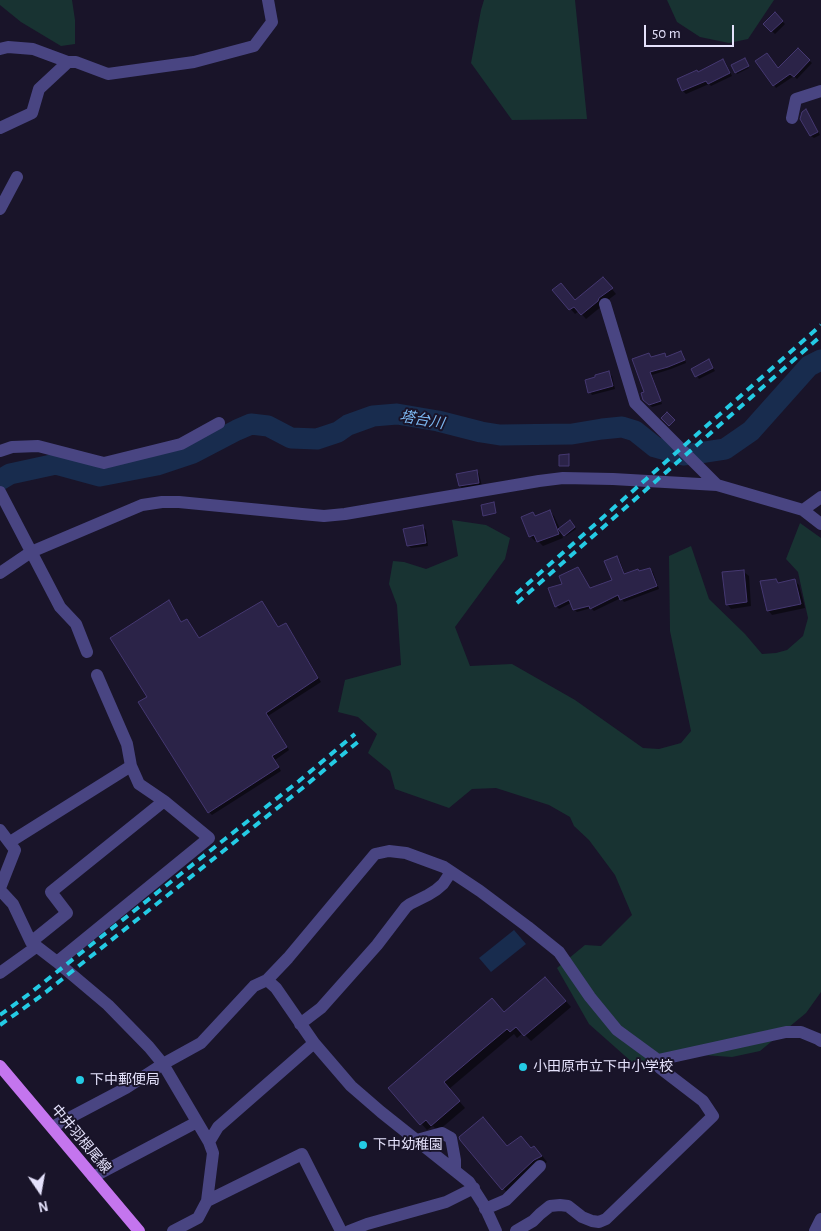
<!DOCTYPE html>
<html>
<head>
<meta charset="utf-8">
<style>
  body { margin:0 }
  #map { position:relative; width:821px; height:1231px; overflow:hidden; background:#191429; font-family:"Alegreya Sans",sans-serif }
  canvas { display:block }
  .north { position:absolute; left:15px; top:1166px; width:50px; height:50px; -webkit-text-stroke:4px #191429; paint-order:stroke; rotate:168deg; font-size:14px; font-weight:700; line-height:20px; text-align:center; color:#e4e1fb }
  .north::after { content:''; display:block; margin:auto; width:18px; height:22px; background:#e4e1fb; clip-path:polygon(50% 0,100% 100%,50% 72%,0 100%) }
  .scale { position:absolute; left:644px; top:25px; width:90px; height:22px; box-sizing:border-box; border:2px solid #e4e1fb; border-top:0; padding-left:6px; font-size:15px; line-height:18px; white-space:nowrap; color:#e4e1fb; -webkit-text-stroke:4px #191429; paint-order:stroke }
</style>
</head>
<body>
<div id="map">
<canvas width="821" height="1231"></canvas>
<div class="north">N</div>
<div class="scale">50 m</div>
</div>
<script>
const ctx = document.querySelector('canvas').getContext('2d');
ctx.lineJoin = 'round';
function paint(path, color) { ctx.fillStyle = color; ctx.fill(path, 'evenodd'); }
const shape = rows => new Path2D(rows.map(r => 'M' + r).join(''));
function strokePath(path, color, width, dash) { ctx.strokeStyle = color; ctx.lineWidth = width; ctx.lineCap = dash ? 'butt' : 'round'; ctx.setLineDash(dash || []); ctx.stroke(path); }
function label(font, color, halo, rows, align = 'center') {
  ctx.font = font + ' "Alegreya Sans","Noto Sans JP",sans-serif'; ctx.lineWidth = 4; ctx.setLineDash([]); ctx.textBaseline = 'middle'; ctx.strokeStyle = halo; ctx.fillStyle = color; for (const [text, x, y, turn = 0] of rows) {
    ctx.save(); ctx.translate(x, y); ctx.rotate((+turn || 0) * Math.PI / 180); ctx.textAlign = isNaN(turn) ? turn : align; if (halo) ctx.strokeText(text, 0, 0); ctx.fillText(text, 0, 0); ctx.restore();
  }
}
const green = shape([
  [0,0,72,0,75,20,75,44,61,46,21,22,0,5],
  [484,0,575,0,587,119,512,120,471,63,481,10],
  [667,0,774,0,748,39,729,43,700,37,677,22],
  [452,520,486,525,510,538,505,559,455,627,470,666,512,664,575,700,643,748,659,749,681,743,691,731,670,631,669,556,691,546,709,599,745,634,762,654,776,653,787,650,803,636,808,618,798,572,786,559,800,523,821,538,821,992,806,1013,760,1051,732,1057,703,1055,633,1063,589,1024,557,968,585,945,601,946,632,915,615,875,589,840,574,826,570,817,549,805,496,788,472,789,449,808,395,789,390,771,368,753,377,734,358,717,338,712,345,680,401,665,397,605,389,584,393,561,404,562,426,569,458,556]
]);
const water = shape([
  [514,930,526,944,491,972,479,958]
]);
const shadow = shape([
  [775,14,785,24,775,34,765,24],
  [798,50,812,63,797,79,794,76,776,88,774,85,779,70],
  [723,60,726,63,732,76,711,86,709,84,686,94,683,91,679,79,698,73],
  [745,61,749,68,737,74,732,66],
  [808,114,820,135,814,138,811,136,801,118],
  [607,283,616,294,604,303,602,306,586,319,579,311,575,314,554,290,576,301],
  [680,352,683,354,686,363,671,369,652,375,662,404,652,407,644,399,646,393,649,354,652,358,664,355,667,358],
  [708,361,715,371,699,379,692,369],
  [609,373,612,376,615,389,592,395,590,392],
  [477,471,479,474,482,486,463,489,460,486],
  [550,512,554,516,560,529,570,522,576,529,566,536,560,530,563,538,543,546,537,540,535,541,530,536,533,513,536,517],
  [423,527,426,530,428,546,411,548,408,545],
  [617,558,620,561,625,575,650,569,653,572,659,589,624,602,621,598,594,611,591,608,577,612,574,609,571,603,559,609,556,606,564,585,578,568,581,571,590,589,614,581],
  [744,572,749,576,751,606,731,609,727,604],
  [776,580,780,584,795,581,799,585,805,608,772,615,768,610],
  [169,602,172,605,182,623,187,621,200,639,278,628,286,625,289,628,321,682,268,716,289,750,275,760,281,771,212,815,209,812,149,698],
  [551,984,571,1007,531,1041,523,1033,517,1038,514,1034,449,1089,465,1108,438,1131,433,1126,427,1130,390,1088],
  [461,1139,508,1148,532,1149,540,1153,547,1162,540,1166,509,1195]
]);
const river = shape([
  [0,480,10,474,56,464,100,476,157,465,193,453,237,430,251,424,268,426,291,438,317,439,338,432,348,425,373,416,397,414,438,421,481,432,500,435,572,434,602,429,622,427,635,431,655,447,683,455,699,453,725,449,751,431,809,366,821,360]
]);
const building = shape([
  [775,12,783,21,771,32,763,24,775,12],
  [798,48,810,60,794,77,790,74,773,86,755,61,767,53,778,68,798,48],
  [745,58,749,66,735,73,731,65,745,58],
  [723,59,730,73,708,84,706,81,682,91,677,79,697,70,698,72,723,59],
  [806,109,818,132,810,136,800,119,802,112,806,109],
  [603,277,613,288,599,298,598,301,581,315,574,307,569,310,552,290,561,283,575,300,603,277],
  [681,351,685,360,668,367,650,372,661,401,649,405,643,400,641,393,644,392,632,359,649,353,651,357,665,353,666,357,681,351],
  [709,359,713,368,695,377,691,369,709,359],
  [609,371,613,386,588,393,585,380,595,377,595,375,609,371],
  [667,412,675,420,669,426,661,418,667,412],
  [569,454,569,466,559,466,559,455,569,454],
  [477,470,479,483,459,486,456,474,477,470],
  [494,502,496,513,483,516,481,505,494,502],
  [550,510,559,534,537,542,534,535,529,537,521,517,533,512,535,516,550,510],
  [570,520,575,527,564,536,558,529,570,520],
  [423,525,426,543,407,546,403,529,423,525],
  [617,556,624,574,638,569,639,571,650,568,657,586,620,600,618,595,590,609,589,606,573,610,569,600,555,607,548,588,562,584,559,576,578,567,590,588,612,580,604,561,617,556],
  [744,570,747,602,726,605,722,572,744,570],
  [776,579,778,583,795,579,801,604,767,611,760,581,776,579],
  [169,600,181,622,187,619,199,638,262,601,278,627,286,623,318,678,266,713,287,747,272,756,279,767,208,813,138,702,147,697,110,638,169,600],
  [545,977,566,1001,524,1036,516,1027,510,1032,507,1029,483,1049,444,1082,460,1101,431,1126,426,1120,420,1125,388,1088,492,998,504,1012,545,977],
  [483,1117,507,1146,521,1136,531,1148,534,1146,542,1156,534,1160,502,1190,460,1140,459,1137,483,1117]
]);
const minor = shape([
  [0,49,8,47,33,49,68,62],
  [792,118,796,99,821,91],
  [0,128,32,113,39,89,68,62,76,62,108,74,194,62,254,46,272,22,268,0],
  [0,209,17,177],
  [605,304,635,403,717,485],
  [0,451,12,447,38,446,96,461,104,463,181,444,219,423],
  [0,492,60,607,76,624,87,652],
  [803,510,821,524],
  [0,573,31,552,142,505,162,502,179,502,302,514,324,516,345,514,539,481,563,478,613,479,717,485,803,510,821,497],
  [0,830,15,850,0,888],
  [10,842,131,766],
  [0,890,13,904,31,942,57,962,108,1005,149,1047,163,1064,209,1142,213,1153,207,1201,198,1218,173,1231],
  [31,942,67,913,51,892,164,801],
  [57,962,209,838,164,801,139,784,131,766,127,744,97,675],
  [0,973,36,947],
  [267,980,276,988,314,1043,351,1086,381,1112,469,1182,485,1207,496,1231],
  [300,1024,321,1008,377,945,406,907,410,904,428,895,436,890,443,884,451,872],
  [52,1127,126,1088,163,1064,201,1043,254,986,267,980,288,958,375,854,389,851,406,853,444,867,480,891,528,927,559,952,590,997,617,1030,658,1060],
  [417,1140,442,1133,451,1138,455,1160,455,1170],
  [209,1142,218,1127,314,1043],
  [93,1177,197,1122],
  [207,1201,302,1154,341,1231],
  [485,1209,506,1200,540,1166],
  [349,1231,367,1224,446,1202,474,1188],
  [516,1231,533,1221,540,1214,550,1206,560,1205,568,1206,582,1217,592,1221,599,1222,606,1219,713,1116,703,1101,660,1068,658,1060,786,1032,801,1032,818,1039,821,1041],
  [815,1231,821,1219]
]);
const major = shape([
  [0,1066,139,1231]
]);
const rail = shape([
  [516,594,821,325],
  [517,603,821,336],
  [0,1015,29,994,225,839,299,781,355,734],
  [0,1025,41,996,305,786,359,741]
]);
const markers = [
  [523,1067,5,"#24cbe4"],
  [80,1080,5,"#24cbe4"],
  [363,1145,5,"#24cbe4"]
];
const poiNames = [
  ["小田原市立下中小学校",533,1067],
  ["下中郵便局",90,1080],
  ["下中幼稚園",373,1145]
];
const streetNames = [
  ["中井羽根尾線",81,1139,50]
];
const waterNames = [
  ["塔台川",422,420,10]
];
paint(green, '#183332');
paint(water, '#182c4e');
paint(shadow, '#0007');
strokePath(river, '#182c4e', 21);
paint(building, '#2b2348');
strokePath(building, '#453871', 1);
strokePath(minor, '#494582', 12);
strokePath(major, '#c475ee', 12);
strokePath(rail, '#24cbe4', 4, [8, 6]);
for (const [x, y, r, color] of markers) { const dot = new Path2D(); dot.arc(x, y, r, 0, 2 * Math.PI); ctx.fillStyle = color; ctx.fill(dot); strokePath(dot, '#191429', 2); }
label('14px', '#e4e1fb', '#191429', poiNames, 'left');
label('14px', '#e4e1fb', '#191429', streetNames);
label('italic 15px', '#7bb6ef', '#191429', waterNames);
</script>
</body>
</html>
